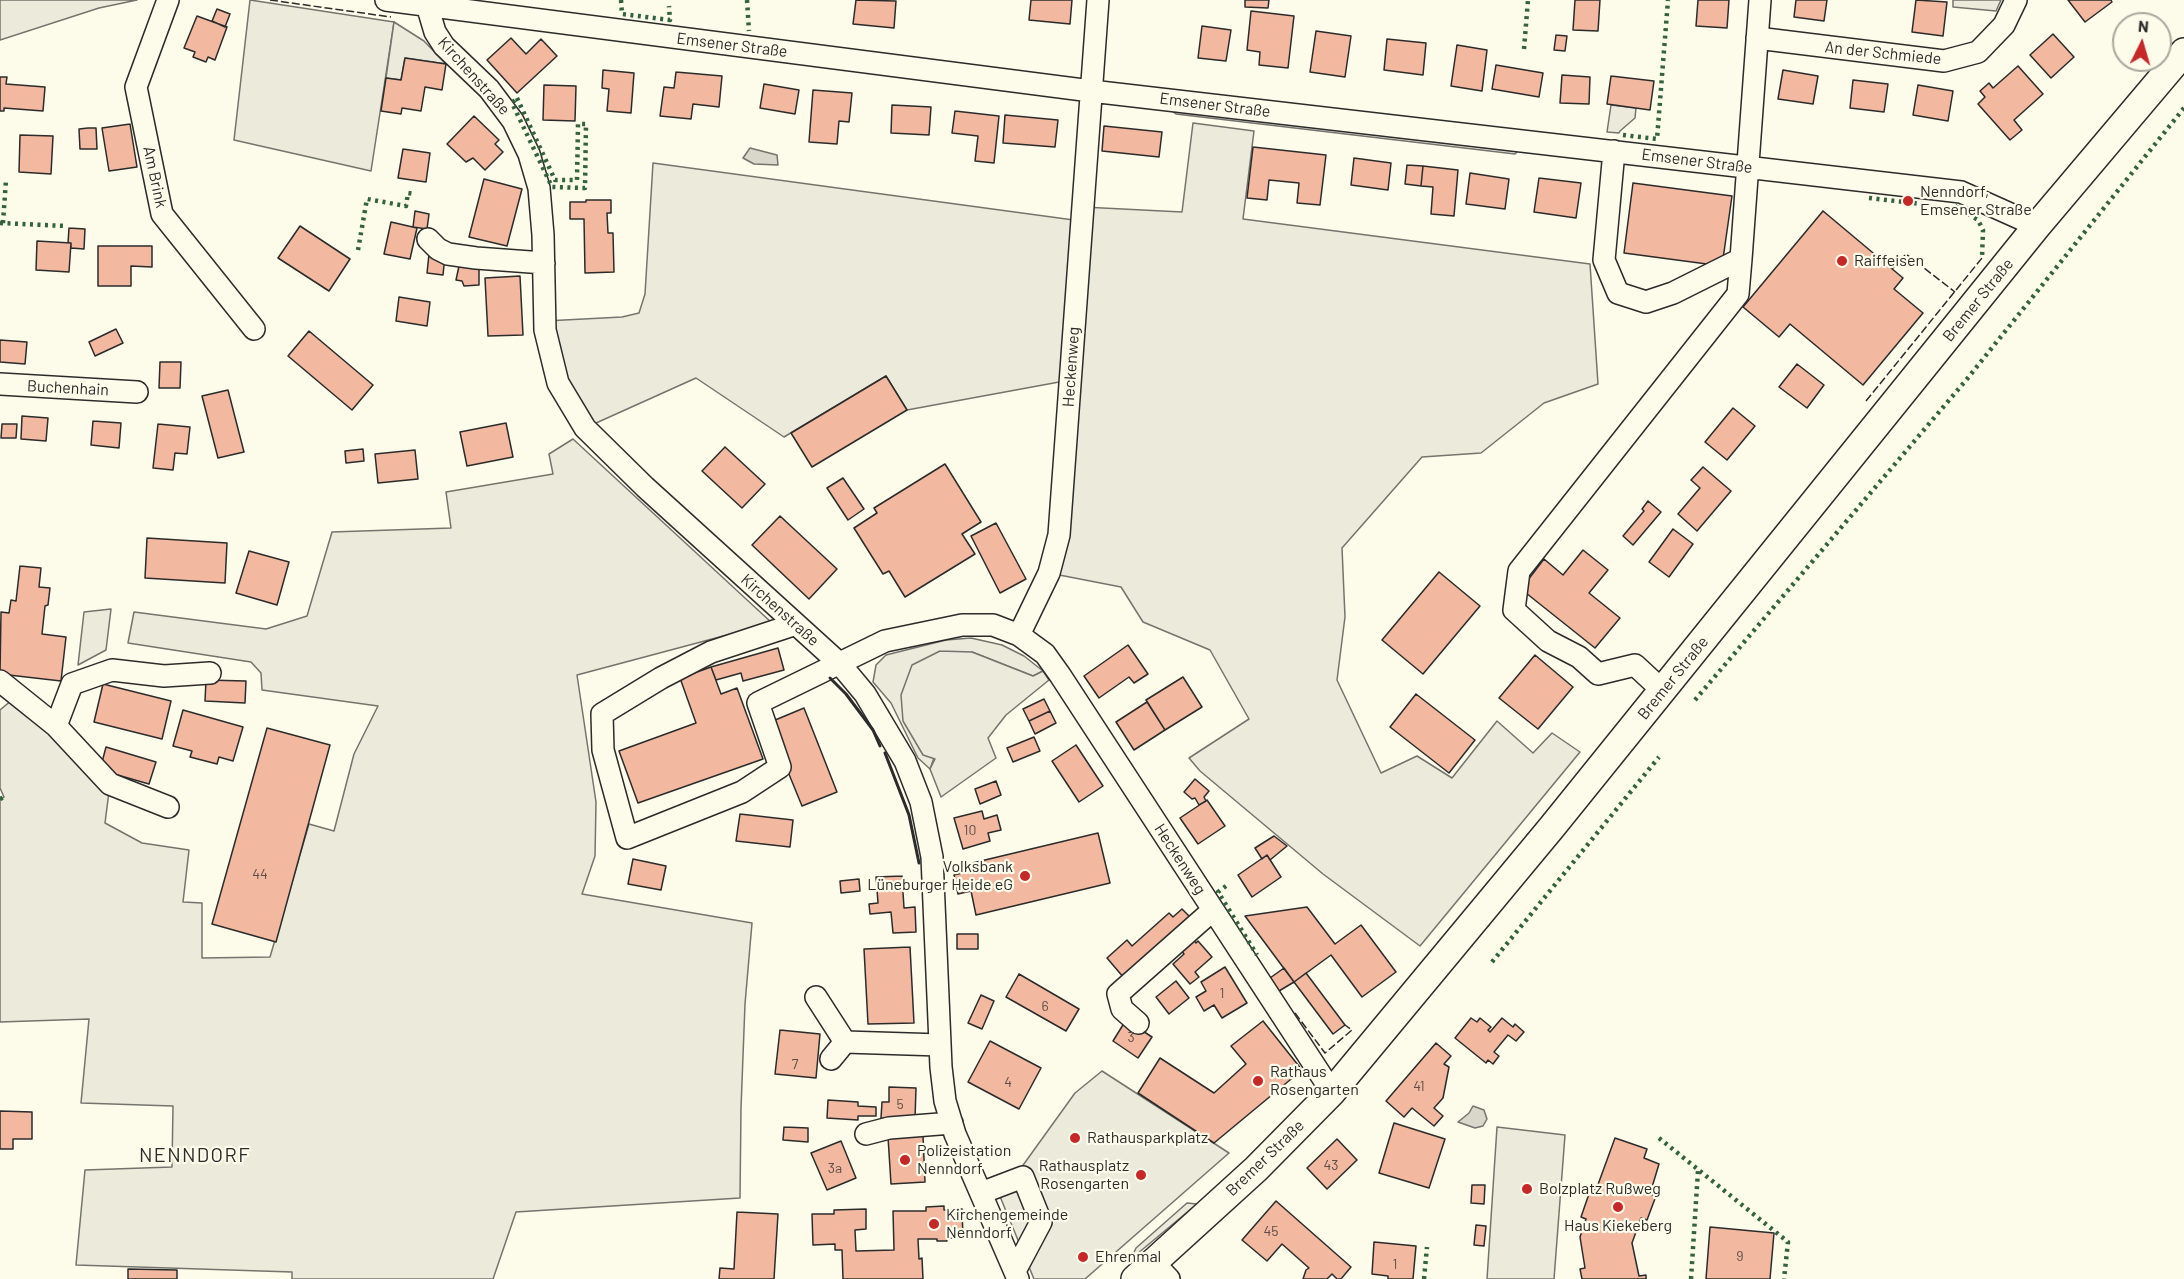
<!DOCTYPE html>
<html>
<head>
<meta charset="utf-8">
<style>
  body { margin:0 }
  #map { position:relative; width:2184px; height:1279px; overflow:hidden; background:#fdfbea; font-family:Barlow,sans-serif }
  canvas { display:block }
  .north { position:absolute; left:2112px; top:12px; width:60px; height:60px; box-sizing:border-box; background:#fdfbea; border:2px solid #a9a89e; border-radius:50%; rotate:5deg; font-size:16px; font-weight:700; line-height:24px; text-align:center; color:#2b2b2b }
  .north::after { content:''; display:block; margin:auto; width:21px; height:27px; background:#c62828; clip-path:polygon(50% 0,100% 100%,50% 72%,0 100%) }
</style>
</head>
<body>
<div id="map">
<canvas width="2184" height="1279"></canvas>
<div class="north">N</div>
</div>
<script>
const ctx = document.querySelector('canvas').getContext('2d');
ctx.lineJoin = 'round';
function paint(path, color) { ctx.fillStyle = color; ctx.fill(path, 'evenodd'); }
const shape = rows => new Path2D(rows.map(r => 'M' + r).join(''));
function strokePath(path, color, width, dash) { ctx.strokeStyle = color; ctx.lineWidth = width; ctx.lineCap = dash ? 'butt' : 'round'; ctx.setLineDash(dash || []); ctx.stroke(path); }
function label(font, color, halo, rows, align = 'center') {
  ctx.font = font + ' Barlow,sans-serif'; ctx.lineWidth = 4.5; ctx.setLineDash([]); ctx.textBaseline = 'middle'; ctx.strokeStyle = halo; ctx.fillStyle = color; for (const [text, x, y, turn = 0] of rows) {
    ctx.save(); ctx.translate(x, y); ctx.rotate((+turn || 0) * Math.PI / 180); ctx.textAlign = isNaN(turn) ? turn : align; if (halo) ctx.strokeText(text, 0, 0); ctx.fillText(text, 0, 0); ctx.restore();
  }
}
const green = shape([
  [0,0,137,0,99,8,0,40,0,0],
  [250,0,394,22,371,171,234,140,250,0],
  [1193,123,1254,131,1243,219,1590,264,1598,384,1544,403,1481,453,1422,457,1342,548,1345,617,1337,680,1381,773,1417,756,1452,778,1497,721,1533,753,1552,733,1580,752,1420,946,1323,874,1200,771,1189,758,1249,719,1210,650,1143,622,1121,587,1049,573,1070,380,907,410,886,376,784,437,696,378,585,428,545,321,622,317,639,313,645,294,653,163,1081,221,1083,207,1182,212,1193,123],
  [573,439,772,623,577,675,596,802,595,856,582,894,752,923,745,1004,741,1108,740,1198,516,1212,493,1279,292,1279,292,1272,76,1265,85,1170,172,1167,173,1106,81,1103,89,1019,0,1022,0,799,4,797,0,788,0,710,18,695,110,784,105,823,142,843,189,850,183,902,202,903,202,958,270,957,309,824,334,831,354,754,378,706,262,690,261,673,251,662,128,643,134,612,266,629,307,616,332,532,451,528,446,492,553,474,549,454,573,439],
  [111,609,106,650,78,665,84,612,111,609],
  [971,638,1002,645,1024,656,1043,671,1033,676,972,652,930,769,918,758,891,703,873,682,876,665,886,655,946,640,971,638],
  [1497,1127,1565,1135,1554,1279,1487,1279,1497,1127]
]);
const parking = shape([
  [1953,0,2001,0,1996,11,1953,7,1953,0],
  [394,22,424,41,446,64,405,58,401,80,386,78,394,22],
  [1162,104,1523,146,1515,154,1176,114,1162,104],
  [1611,105,1636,108,1635,118,1620,131,1619,133,1607,132,1611,105],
  [940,651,972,652,1033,676,1043,671,1049,680,1006,715,988,738,996,758,941,797,930,769,935,759,923,755,903,721,901,695,912,665,940,651],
  [1102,1071,1229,1153,1085,1279,1034,1279,992,1177,1021,1168,1075,1093,1102,1071],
  [1187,1203,1197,1204,1131,1259,1136,1248,1187,1203]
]);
const water = shape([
  [750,148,777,155,778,165,754,164,743,158,750,148],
  [1473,1106,1484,1110,1487,1119,1483,1126,1475,1128,1458,1122,1469,1113,1473,1106]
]);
const building = shape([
  [856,0,896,1,894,28,853,24,856,0],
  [1031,0,1072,0,1070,24,1029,20,1031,0],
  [1245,0,1269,0,1268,8,1245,7,1245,0],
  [1575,0,1600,0,1598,31,1573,30,1575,0],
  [1698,0,1729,0,1727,28,1696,26,1698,0],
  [1796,0,1827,0,1824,21,1794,17,1796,0],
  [1916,0,1947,2,1943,36,1912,32,1916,0],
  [2068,0,2111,0,2112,2,2085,22,2068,0],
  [217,9,230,14,225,27,212,21,217,9],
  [1251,11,1294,16,1288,68,1259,65,1260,52,1247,50,1251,11],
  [197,16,227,27,215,60,208,57,206,62,193,57,195,52,184,48,197,16],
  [1202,26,1231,30,1226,61,1198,58,1202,26],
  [1316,31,1351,36,1345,77,1310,72,1316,31],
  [2053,34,2074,57,2051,78,2030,55,2053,34],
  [1556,35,1567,36,1565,51,1554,50,1556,35],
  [511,38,526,54,541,39,557,56,517,93,487,60,511,38],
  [1387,39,1426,43,1423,75,1384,70,1387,39],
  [1457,45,1487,50,1482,91,1451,86,1457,45],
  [405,58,446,64,442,90,425,87,421,111,402,108,401,114,381,111,386,78,401,80,405,58],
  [1496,65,1543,73,1539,97,1492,89,1496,65],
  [2018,66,2043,94,2014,120,2022,130,2010,140,1978,104,1985,97,1980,91,1989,83,1993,88,2018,66],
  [603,70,634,73,631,113,607,111,609,89,602,88,603,70],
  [1783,70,1818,76,1813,104,1778,99,1783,70],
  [676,72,722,76,719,107,693,104,691,119,660,116,664,87,674,88,676,72],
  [1562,75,1590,77,1589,104,1560,103,1562,75],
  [1611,76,1654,81,1650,110,1607,104,1611,76],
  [0,77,7,77,6,84,45,87,43,111,4,108,4,111,0,111,0,77],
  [1853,80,1888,84,1884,112,1850,108,1853,80],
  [764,84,799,90,795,114,760,108,764,84],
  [544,85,576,86,575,121,543,120,544,85],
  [1918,85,1953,91,1948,121,1913,115,1918,85],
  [813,90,852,93,849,122,839,121,837,144,809,142,813,90],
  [892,105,931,107,929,135,891,133,892,105],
  [955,111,999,116,994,163,975,161,978,136,952,133,955,111],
  [1005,115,1058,120,1055,147,1003,143,1005,115],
  [474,116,499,140,495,144,503,152,485,170,473,158,466,162,447,144,474,116],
  [130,124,137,167,109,171,102,128,130,124],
  [1104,126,1162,132,1159,157,1102,151,1104,126],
  [88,128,96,128,97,149,80,149,79,129,88,128],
  [20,135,53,136,51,174,19,172,20,135],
  [1253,147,1326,155,1320,205,1297,203,1299,183,1269,180,1267,200,1247,198,1253,147],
  [403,149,430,153,426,182,398,178,403,149],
  [1354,158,1391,163,1388,190,1351,185,1354,158],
  [1407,165,1423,166,1421,186,1405,184,1407,165],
  [1423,166,1458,170,1454,216,1431,214,1433,187,1421,186,1423,166],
  [1470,173,1509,179,1505,209,1466,204,1470,173],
  [1539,178,1581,183,1576,218,1534,212,1539,178],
  [484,179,522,189,507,246,469,237,484,179],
  [1633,183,1732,196,1722,266,1624,253,1633,183],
  [586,200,611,200,611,213,607,213,608,233,613,233,614,272,585,273,584,219,570,219,570,202,586,202,586,200],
  [415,211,429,214,427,229,413,227,415,211],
  [1823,211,1903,278,1894,289,1923,313,1863,385,1790,324,1779,337,1743,307,1823,211],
  [391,222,417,228,410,259,384,254,391,222],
  [300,226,350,259,329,291,278,258,300,226],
  [69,228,85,229,84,249,71,248,71,243,68,243,69,228],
  [37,241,71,243,69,272,36,270,37,241],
  [98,246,152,246,152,267,131,266,131,286,98,286,98,246],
  [429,254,445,256,443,275,427,273,429,254],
  [479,265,479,285,464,286,462,281,456,280,459,266,479,265],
  [520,276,523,335,488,336,485,278,520,276],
  [399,297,430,302,427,326,396,321,399,297],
  [116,329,123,343,95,356,89,342,116,329],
  [309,331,373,385,352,410,288,356,309,331],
  [0,340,27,342,25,364,0,362,0,340],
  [160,362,181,362,180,388,159,388,160,362],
  [1797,364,1824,385,1807,408,1779,387,1797,364],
  [886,376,907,410,812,467,791,433,886,376],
  [228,390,244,452,218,458,202,396,228,390],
  [1733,408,1755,426,1727,460,1705,442,1733,408],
  [22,416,48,418,46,441,21,439,22,416],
  [93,421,121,423,119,448,91,445,93,421],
  [506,423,513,457,467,466,460,432,506,423],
  [2,424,17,424,16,438,1,438,2,424],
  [158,424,190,427,187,454,175,453,173,470,153,468,158,424],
  [725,447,765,484,742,508,702,471,725,447],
  [363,449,364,461,346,463,345,451,363,449],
  [415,450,418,479,378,483,375,454,415,450],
  [945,464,981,522,962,534,975,554,905,597,889,571,883,574,854,528,877,513,874,508,945,464],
  [1703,467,1731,491,1697,531,1678,514,1700,488,1691,480,1703,467],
  [843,478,864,509,848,520,827,488,843,478],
  [1648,501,1661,512,1633,545,1623,536,1644,511,1642,509,1648,501],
  [780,516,837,569,809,599,752,545,780,516],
  [996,523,1026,579,1000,593,971,536,996,523],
  [1673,529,1693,544,1669,577,1649,562,1673,529],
  [147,538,227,543,225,583,145,578,147,538],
  [1583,550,1608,570,1589,593,1620,618,1595,648,1521,589,1544,559,1563,575,1583,550],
  [249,551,289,562,277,605,236,593,249,551],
  [20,566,41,568,39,587,50,588,48,605,45,606,42,634,66,637,61,681,0,674,1,612,9,613,11,600,16,601,20,566],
  [1439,572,1480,606,1423,674,1382,640,1439,572],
  [1128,645,1148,674,1134,683,1129,677,1099,698,1084,676,1128,645],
  [778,648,784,670,743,681,741,673,716,680,711,667,778,648],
  [1535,655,1573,687,1538,729,1499,698,1535,655],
  [711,667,721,694,737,688,763,759,638,803,619,751,696,723,680,678,711,667],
  [1183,677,1202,707,1165,730,1146,700,1183,677],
  [206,680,246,681,245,703,205,701,206,680],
  [103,684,171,701,162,739,94,722,103,684],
  [1416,694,1475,740,1449,773,1390,727,1416,694],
  [1044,699,1050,711,1029,721,1023,709,1044,699],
  [1147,702,1165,730,1134,750,1116,722,1147,702],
  [804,708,837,792,802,806,768,723,804,708],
  [183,710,243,727,233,761,219,757,217,764,190,757,192,751,173,746,183,710],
  [1050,711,1056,723,1035,734,1029,721,1050,711],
  [267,728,330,745,276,942,212,924,267,728],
  [1034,737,1040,751,1013,762,1007,748,1034,737],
  [1076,745,1103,786,1079,802,1052,761,1076,745],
  [106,747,156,762,149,784,100,770,106,747],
  [1195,779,1209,791,1204,797,1206,801,1199,805,1195,798,1192,799,1184,792,1195,779],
  [996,781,1001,795,980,804,975,789,996,781],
  [1207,800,1225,826,1198,844,1180,818,1207,800],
  [982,811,984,819,997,815,1001,830,988,833,990,841,963,849,954,818,982,811],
  [740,814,793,820,790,847,736,841,740,814],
  [1098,833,1110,883,976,915,971,891,958,894,954,875,966,872,964,865,1098,833],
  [1274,836,1287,846,1270,860,1267,855,1262,859,1255,848,1274,836],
  [1267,855,1281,877,1252,897,1238,875,1267,855],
  [633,859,666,866,661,890,628,884,633,859],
  [902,876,904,908,915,907,916,932,893,933,891,912,870,914,869,904,878,903,876,877,902,876],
  [859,879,860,891,841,893,840,881,859,879],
  [1307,907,1335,944,1361,925,1396,972,1362,997,1331,955,1294,982,1245,916,1307,907],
  [1182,909,1191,918,1124,978,1107,958,1127,940,1132,946,1169,913,1173,917,1182,909],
  [957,934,978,934,978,949,957,949,957,934],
  [1190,936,1196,943,1198,941,1212,957,1195,972,1199,977,1190,984,1173,964,1184,954,1178,946,1190,936],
  [910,947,914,1023,868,1024,864,949,910,947],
  [1225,967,1247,1003,1222,1018,1214,1005,1204,1011,1196,997,1206,991,1201,982,1225,967],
  [1284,968,1294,982,1279,991,1270,978,1284,968],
  [1306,973,1345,1025,1333,1034,1294,982,1306,973],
  [1019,974,1079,1009,1066,1031,1006,997,1019,974],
  [1176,981,1189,998,1169,1014,1156,997,1176,981],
  [981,995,994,1001,982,1029,968,1023,981,995],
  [1471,1018,1477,1022,1480,1018,1491,1027,1488,1030,1490,1032,1502,1018,1513,1027,1515,1024,1524,1032,1516,1041,1508,1035,1494,1052,1499,1056,1493,1064,1488,1060,1486,1063,1455,1038,1471,1018],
  [1126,1020,1152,1037,1138,1058,1113,1041,1126,1020],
  [1263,1021,1302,1070,1214,1143,1138,1093,1160,1058,1214,1093,1246,1064,1231,1046,1263,1021],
  [780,1030,820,1034,816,1078,775,1074,780,1030],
  [990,1041,1041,1068,1019,1109,968,1082,990,1041],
  [1436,1043,1451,1056,1444,1064,1449,1067,1443,1098,1434,1108,1443,1116,1434,1126,1412,1108,1404,1117,1386,1101,1436,1043],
  [889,1087,916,1088,915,1119,881,1118,882,1102,889,1102,889,1087],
  [828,1100,858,1102,858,1106,876,1107,876,1116,858,1116,858,1120,827,1118,828,1100],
  [0,1111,32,1112,32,1139,13,1139,13,1149,0,1149,0,1111],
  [1394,1123,1445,1139,1429,1188,1379,1173,1394,1123],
  [784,1127,808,1128,808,1142,783,1140,784,1127],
  [923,1136,925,1182,891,1184,888,1137,923,1136],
  [1615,1138,1647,1149,1644,1158,1659,1164,1650,1194,1656,1196,1647,1220,1641,1218,1632,1243,1639,1276,1646,1275,1646,1279,1582,1279,1580,1269,1585,1268,1580,1237,1586,1219,1581,1217,1591,1188,1596,1190,1615,1138],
  [1337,1139,1357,1160,1327,1189,1307,1168,1337,1139],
  [841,1141,856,1178,827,1190,811,1153,841,1141],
  [1472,1185,1485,1185,1484,1204,1471,1203,1472,1185],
  [1276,1201,1351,1267,1341,1279,1337,1279,1332,1274,1327,1279,1303,1279,1306,1270,1309,1268,1282,1244,1267,1261,1242,1240,1276,1201],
  [944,1206,944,1210,962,1209,963,1238,947,1238,947,1241,937,1241,937,1239,918,1239,919,1259,922,1258,923,1279,843,1279,842,1250,835,1250,835,1244,813,1245,812,1214,834,1214,834,1210,866,1209,866,1229,855,1230,856,1251,894,1250,893,1211,926,1211,926,1207,944,1206],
  [737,1212,778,1214,774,1279,719,1279,720,1268,734,1269,737,1212],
  [1476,1225,1486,1226,1484,1246,1474,1245,1476,1225],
  [1710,1227,1774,1233,1770,1279,1706,1279,1710,1227],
  [1374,1242,1416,1246,1413,1279,1388,1279,1388,1276,1372,1274,1374,1242],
  [128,1269,177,1270,177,1279,128,1279,128,1269]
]);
const minor = shape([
  [168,0,136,87,162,214,254,329],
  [386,0,1091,91,1961,192,2037,226],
  [427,5,435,32,444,46,489,89,513,121,529,154,539,188,543,235,545,330,558,383,585,428,645,487,840,664,865,694,905,761,921,802,932,857,941,1067,945,1101,955,1134,1018,1279],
  [1757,38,1944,61,1978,52,2004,25,2016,0],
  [1614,151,1604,260,1618,293,1646,302,1673,293,1741,259,1760,0],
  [428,239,438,249,448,254,476,258,544,263],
  [0,384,137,392],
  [796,624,711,652,661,678,602,714,603,750,627,838,742,792,780,767,758,703,885,641,962,625,993,625,1019,635,1045,654,1060,675,1332,1092],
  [1019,635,1049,573,1059,535,1098,0],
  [0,681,56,726,110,784,168,807],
  [1663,691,1635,665,1598,674,1579,657,1548,641,1514,610,1519,571,1738,294,1741,259],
  [56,726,72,684,112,670,164,676,210,673],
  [816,997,845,1042,940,1045],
  [1138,1023,1122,1009,1118,994,1213,910],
  [831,1059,845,1042],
  [866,1134,889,1128,952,1123],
  [981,1193,1023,1177,1041,1222,1015,1271],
  [1153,1262,1169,1279]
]);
const major = shape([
  [1135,1279,1256,1169,1332,1092,1552,827,2037,226,2184,52]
]);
const hedge = shape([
  [621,0,622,14,670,20,669,6],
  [747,0,749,31],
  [1524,49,1528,0],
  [517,98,555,180,577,180,578,124,586,124,585,188,552,187,512,103,517,98],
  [1623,135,1657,139,1668,0],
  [1869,198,1922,204],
  [1955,206,1978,220,1983,230,1982,258],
  [0,223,66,226],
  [3,223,6,180],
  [358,250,367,199,406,206,408,193,414,194],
  [1695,700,1967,379,2184,108],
  [0,799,4,797],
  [1226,886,1218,892,1257,955],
  [1492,962,1659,757],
  [1659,1138,1788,1242,1784,1279],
  [1424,1279,1427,1247],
  [1691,1279,1698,1171]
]);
const fence = shape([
  [270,0,391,17],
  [1892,269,1906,254,1955,292],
  [1866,401,1982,258],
  [1295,1013,1325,1053,1352,1030,1345,1025]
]);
const wall = shape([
  [830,678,846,694,873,730,880,746],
  [885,753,909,815,919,863]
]);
const markers = [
  [1908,201,6,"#c62828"],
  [1842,261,6,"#c62828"],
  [1025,876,6,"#c62828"],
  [1258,1081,6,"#c62828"],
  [1075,1138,6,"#c62828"],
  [905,1160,6,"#c62828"],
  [1141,1175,6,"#c62828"],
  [1527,1189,6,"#c62828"],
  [1618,1207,6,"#c62828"],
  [934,1224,6,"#c62828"],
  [1083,1257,6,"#c62828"]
];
const numberNames = [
  ["10",970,830],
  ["44",260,874],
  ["1",1222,993],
  ["6",1045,1006],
  ["3",1131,1037],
  ["7",795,1064],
  ["4",1008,1082],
  ["41",1419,1086],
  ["5",900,1104],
  ["43",1331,1165],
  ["3a",835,1168],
  ["45",1271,1231],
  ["9",1740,1256],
  ["1",1395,1264]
];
const streetNames = [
  ["Emsener Straße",732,45,7],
  ["An der Schmiede",1883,53,6],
  ["Kirchenstraße",474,76,48],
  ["Emsener Straße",1215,105,7],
  ["Emsener Straße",1697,161,7],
  ["Am Brink",155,177,78],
  ["Bremer Straße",1978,300,-51],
  ["Heckenweg",1071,367,-86],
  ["Buchenhain",68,388,3],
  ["Kirchenstraße",780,610,42],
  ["Bremer Straße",1673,678,-51],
  ["Heckenweg",1180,859,57],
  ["Bremer Straße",1265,1158,-44]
];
const poiNames = [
  ["Nenndorf,",1920,192],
  ["Emsener Straße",1920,210],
  ["Raiffeisen",1854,261],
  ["Volksbank",1013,867,"right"],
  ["Lüneburger Heide eG",1013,885,"right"],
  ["Rathaus",1270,1072],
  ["Rosengarten",1270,1090],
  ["Rathausparkplatz",1087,1138],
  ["Polizeistation",917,1151],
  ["Nenndorf",917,1169],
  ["Rathausplatz",1129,1166,"right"],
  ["Rosengarten",1129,1184,"right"],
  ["Bolzplatz Rußweg",1539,1189],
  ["Kirchengemeinde",946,1215],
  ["Nenndorf",946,1233],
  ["Haus Kiekeberg",1618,1226,"center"],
  ["Ehrenmal",1095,1257]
];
const quarterNames = [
  ["NENNDORF",195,1155]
];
paint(green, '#ecebdb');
strokePath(green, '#74746e', 1.5);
paint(parking, '#eceadb');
strokePath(parking, '#74746e', 1.5);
paint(water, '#d8d7c9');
strokePath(water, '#74746e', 1.5);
paint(building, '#f2b8a0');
strokePath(building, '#2b2b2b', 1.5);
strokePath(minor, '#2b2b2b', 24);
strokePath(major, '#2b2b2b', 30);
strokePath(minor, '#fdfbea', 21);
strokePath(major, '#fdfbea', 27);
strokePath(hedge, '#34623c', 4.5, [3, 4.5]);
strokePath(fence, '#2b2b2b', 1.5, [8, 3]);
strokePath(wall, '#2b2b2b', 3);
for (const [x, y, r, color] of markers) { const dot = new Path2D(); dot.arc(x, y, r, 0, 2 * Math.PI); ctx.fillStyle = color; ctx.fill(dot); strokePath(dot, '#fdfbea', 2); }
label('14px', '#5d4e48', null, numberNames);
label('16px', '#2b2b2b', '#fdfbea', streetNames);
label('16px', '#2b2b2b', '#fdfbea', poiNames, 'left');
ctx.letterSpacing = '1.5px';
label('20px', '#2b2b2b', '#fdfbea', quarterNames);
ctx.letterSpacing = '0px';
</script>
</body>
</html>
